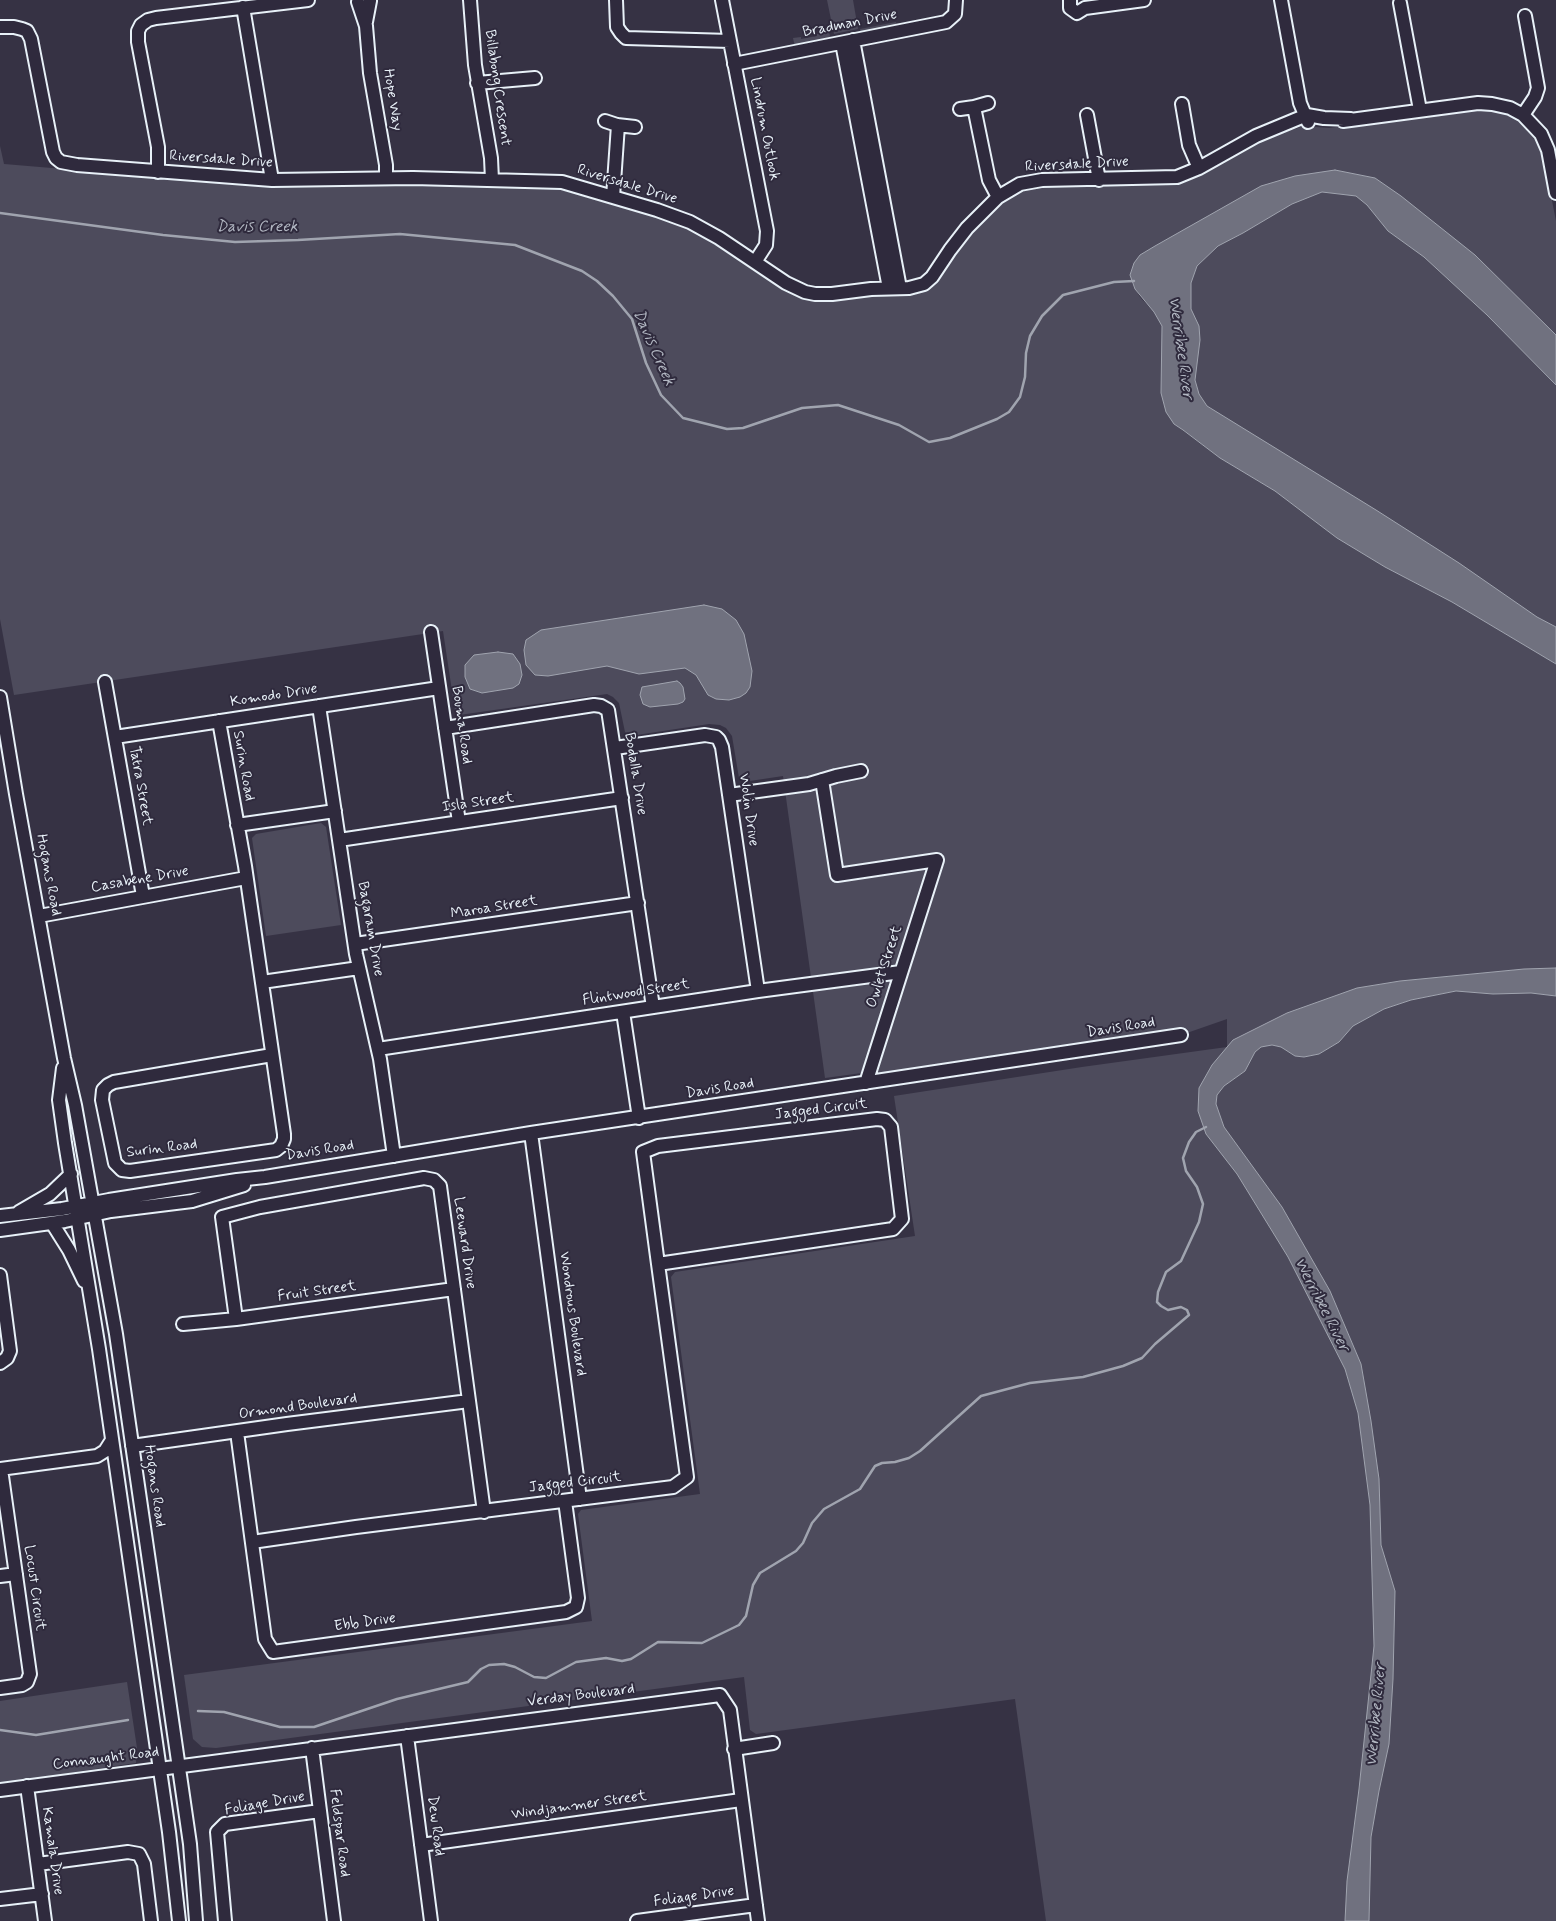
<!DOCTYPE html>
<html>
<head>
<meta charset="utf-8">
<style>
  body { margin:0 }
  canvas { display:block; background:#363244 }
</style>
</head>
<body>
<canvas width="1556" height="1921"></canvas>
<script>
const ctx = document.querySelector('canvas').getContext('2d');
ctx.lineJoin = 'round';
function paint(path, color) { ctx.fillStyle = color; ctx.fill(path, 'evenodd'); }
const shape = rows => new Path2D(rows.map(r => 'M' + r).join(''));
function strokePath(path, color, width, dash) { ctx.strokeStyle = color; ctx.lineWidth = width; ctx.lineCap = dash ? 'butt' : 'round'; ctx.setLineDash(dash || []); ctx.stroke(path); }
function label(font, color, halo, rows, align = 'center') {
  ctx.font = font + ' Mynerve,sans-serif'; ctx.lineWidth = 4; ctx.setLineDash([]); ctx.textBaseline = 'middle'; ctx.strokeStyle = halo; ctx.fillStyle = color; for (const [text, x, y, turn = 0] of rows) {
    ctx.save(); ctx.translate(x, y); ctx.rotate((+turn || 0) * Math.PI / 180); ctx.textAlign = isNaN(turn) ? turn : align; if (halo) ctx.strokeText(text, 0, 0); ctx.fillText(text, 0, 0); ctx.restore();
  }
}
const green = shape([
  [827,0,853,0,858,29,834,34],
  [896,22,897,27,861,34,860,29],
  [829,32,831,40,795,47,793,38,801,37,801,39,817,36,817,34],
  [1478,108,1498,110,1515,116,1531,130,1541,145,1556,221,1556,335,1475,255,1375,178,1186,229,1155,246,1131,281,1140,297,1154,312,1162,326,1162,344,1174,424,1220,458,1275,491,1337,538,1385,567,1452,602,1556,664,1556,968,1524,969,1400,981,1357,988,1287,1013,1233,1040,1206,1134,1237,1174,1288,1257,1345,1369,1358,1413,1370,1505,1374,1646,1359,1789,1347,1881,1345,1921,1046,1921,1015,1699,756,1734,750,1730,744,1677,216,1748,202,1747,193,1739,184,1675,592,1621,578,1514,581,1510,700,1494,671,1277,675,1272,915,1236,894,1096,1082,1067,1227,1047,1227,1019,1181,1035,866,1083,869,1072,825,1078,783,776,743,782,739,778,732,736,726,728,720,725,709,724,630,736,625,732,619,703,613,697,607,694,459,715,455,711,443,631,14,695,0,619,0,146,4,164,123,174,555,186,676,222,702,234,786,289,863,296,909,295,929,288,965,239,1006,198,1018,190,1044,186,1172,184,1202,174,1261,140,1304,126,1329,128],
  [1322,192,1356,196,1367,205,1388,231,1424,257,1487,315,1556,385,1556,627,1537,617,1207,406,1199,394,1195,380,1196,363,1191,309,1191,283,1197,266,1218,246,1243,233,1292,204],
  [321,823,326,827,341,925,266,936,252,838,256,834],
  [1456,991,1493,994,1531,993,1556,996,1556,1921,1369,1921,1371,1837,1379,1791,1389,1744,1393,1679,1395,1591,1381,1545,1379,1479,1361,1364,1330,1291,1282,1207,1224,1127,1216,1104,1217,1095,1224,1086,1245,1071,1255,1052,1261,1047,1271,1045,1281,1047,1295,1056,1304,1057,1319,1054,1339,1042,1353,1026,1384,1009,1411,1000],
  [127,1682,137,1748,136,1763,81,1771,32,1780,3,1784,0,1783,0,1701]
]);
const water = shape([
  [1335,170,1375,178,1401,196,1475,255,1556,335,1556,385,1487,315,1424,257,1388,231,1367,205,1356,196,1322,192,1292,204,1243,233,1218,246,1197,266,1191,283,1191,309,1199,326,1200,340,1195,380,1199,394,1207,406,1376,510,1459,563,1537,617,1556,627,1556,664,1452,602,1385,567,1337,538,1275,491,1220,458,1183,430,1174,424,1166,412,1161,393,1162,326,1154,312,1135,289,1130,275,1134,263,1140,255,1155,246,1261,186,1295,176,1335,170],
  [704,605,722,609,736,620,744,634,752,671,750,687,746,693,740,697,729,700,716,699,708,695,696,675,685,668,639,674,607,666,548,676,535,675,526,665,524,650,526,640,541,630,704,605],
  [498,652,513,654,520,664,522,675,519,684,513,688,482,693,470,689,465,677,465,665,474,655,498,652],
  [677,681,680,683,683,687,685,699,683,702,678,704,650,707,643,704,640,695,642,687,677,681],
  [1556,968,1556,996,1531,993,1493,994,1456,991,1411,1000,1384,1009,1353,1026,1339,1042,1319,1054,1304,1057,1295,1056,1281,1047,1272,1045,1261,1047,1255,1052,1245,1071,1224,1086,1217,1095,1216,1104,1224,1127,1282,1207,1330,1291,1361,1364,1371,1421,1379,1479,1381,1545,1395,1591,1393,1679,1389,1744,1379,1791,1371,1837,1369,1921,1345,1921,1347,1881,1359,1789,1374,1646,1370,1505,1358,1413,1345,1369,1288,1257,1237,1174,1206,1134,1198,1111,1199,1088,1212,1065,1233,1040,1287,1013,1357,988,1400,981,1524,969,1556,968]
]);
const stream = shape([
  [0,213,163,235,235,242,298,240,400,234,515,245,582,271,597,281,613,296,632,319,646,363,661,395,683,418,727,429,743,428,802,408,838,405,899,425,929,442,950,438,997,419,1009,412,1020,397,1025,377,1026,353,1030,336,1042,316,1063,295,1114,282,1134,281],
  [198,1711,224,1712,280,1727,314,1727,397,1699,468,1682,481,1669,489,1665,504,1664,515,1667,534,1677,546,1678,576,1662,606,1658,622,1661,631,1659,658,1642,702,1643,739,1625,746,1616,753,1585,760,1573,796,1551,803,1543,812,1523,824,1509,860,1489,875,1466,882,1463,895,1462,909,1458,920,1451,981,1396,1030,1383,1083,1377,1123,1366,1142,1358,1155,1344,1189,1315,1187,1310,1181,1307,1168,1310,1161,1306,1157,1302,1158,1292,1166,1272,1181,1261,1199,1222,1203,1204,1197,1187,1186,1171,1183,1158,1189,1142,1196,1132,1206,1127],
  [0,1730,36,1735,128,1720]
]);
const minor = shape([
  [470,0,475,65,491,158,492,180],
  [616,0,617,27,621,33,626,38,730,41],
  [722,0,767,231,766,245,755,262],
  [1070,0,1070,8,1077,13,1085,8,1144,0],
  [1281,0,1300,103,1308,122],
  [358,2,366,26,370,73,386,165,386,178],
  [1400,3,1420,110],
  [243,7,272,180],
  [366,22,370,1],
  [0,27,14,27,22,29,27,31,31,39,53,152,56,158,61,162,77,165,272,180,413,178,562,182,657,210,690,222,719,238,786,283,805,292,815,294,832,294,871,289,909,288,924,284,932,277,950,250,967,228,998,197,1020,184,1042,180,1177,177,1199,168,1256,136,1297,119,1307,115,1324,118,1351,119],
  [853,40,900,288],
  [842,43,889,288],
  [734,64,946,22,955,14,956,0],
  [477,83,535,78],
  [1182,104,1189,145,1199,168],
  [974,107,989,180,998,197],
  [960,109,974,107,988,103],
  [1087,115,1099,180],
  [1523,115,1535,97,1538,88,1525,16],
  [605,121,617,125,635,127],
  [1343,121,1478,103,1492,104,1510,108,1523,115,1541,134,1548,150,1556,193],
  [158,172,158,147,138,42,138,31,141,25,148,20,156,18,308,0],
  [613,197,618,125],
  [431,632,459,822],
  [105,682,143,896],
  [0,697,16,794,64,1058,75,1105,116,1334,190,1844,196,1921],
  [319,706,356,954,380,1059,394,1156],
  [219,721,245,866,284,1134,284,1139,281,1146,276,1150,130,1171,122,1170,115,1163,102,1100,103,1090,108,1085,114,1082,272,1055],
  [445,728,594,705,601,706,608,710,653,1007],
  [115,737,439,688],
  [615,748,705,735,716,737,719,740,722,747,758,991],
  [822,780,837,875,937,860,866,1083],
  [729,795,809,784,836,776,861,771],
  [237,825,335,811],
  [339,840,622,798],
  [39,916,246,878],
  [355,944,638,903],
  [262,982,359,968],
  [623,1012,639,1118],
  [378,1049,758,991,901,972],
  [63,1068,59,1100,65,1143,99,1349,169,1832,179,1921],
  [531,1133,580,1499],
  [19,1212,50,1194,71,1174],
  [0,1216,62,1209,109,1200,237,1180,265,1177,531,1133,1181,1035],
  [52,1223,69,1250,84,1281],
  [0,1230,65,1221,111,1211,192,1201,244,1185],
  [0,1275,10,1351,7,1358,0,1363],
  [236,1319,222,1217,260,1207,424,1178,434,1180,440,1186,484,1512],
  [183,1324,236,1319,454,1289],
  [237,1432,265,1639,273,1652,566,1612,576,1607,578,1598,565,1501],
  [132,1446,287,1424,469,1401],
  [0,1469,97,1456,105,1451,112,1440],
  [252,1542,356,1527,673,1487,687,1477,658,1264,643,1152,658,1146,877,1119,885,1120,891,1127,902,1219,893,1229,658,1264],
  [0,1576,16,1574],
  [0,1688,22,1685,27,1682,30,1674,1,1469],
  [407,1736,431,1921],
  [312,1748,334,1921],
  [734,1749,773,1743],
  [27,1786,45,1921],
  [0,1790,720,1695,730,1710,758,1921],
  [421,1845,741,1800],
  [38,1864,128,1852,139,1854,144,1864,151,1921],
  [0,1899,42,1894],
  [225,1921,217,1832,225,1824,320,1811],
  [637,1921,756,1905]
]);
const streetNames = [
  ["Bradman Drive",850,24,-11],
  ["Billabong Crescent",497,88,82],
  ["Hope Way",392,100,81],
  ["Lindrum Outlook",764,129,79],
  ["Riversdale Drive",221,160,4],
  ["Riversdale Drive",1077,165,-3],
  ["Riversdale Drive",627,185,17],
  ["Komodo Drive",274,696,-9],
  ["Bouma Road",461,725,82],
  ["Surin Road",243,766,80],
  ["Bodalla Drive",635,774,81],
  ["Tatra Street",140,786,80],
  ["Isla Street",478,803,-8],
  ["Wolin Drive",748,810,82],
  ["Hogans Road",48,875,79],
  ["Casabene Drive",140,880,-10],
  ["Maroa Street",494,908,-9],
  ["Bagaram Drive",370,929,80],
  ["Owlet Street",885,967,-72],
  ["Flintwood Street",636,993,-9],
  ["Davis Road",1121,1028,-9],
  ["Davis Road",720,1089,-9],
  ["Jagged Circuit",821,1110,-7],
  ["Surin Road",162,1149,-7],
  ["Davis Road",320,1151,-9],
  ["Leeward Drive",464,1243,82],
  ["Fruit Street",317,1292,-8],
  ["Wondrous Boulevard",572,1314,82],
  ["Ormond Boulevard",298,1407,-8],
  ["Jagged Circuit",575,1483,-7],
  ["Hogans Road",154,1486,82],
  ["Locust Circuit",34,1588,82],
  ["Ebb Drive",365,1623,-8],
  ["Verday Boulevard",581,1696,-7],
  ["Connaught Road",106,1759,-7],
  ["Foliage Drive",265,1804,-10],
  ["Windjammer Street",579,1806,-8],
  ["Dew Road",435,1826,83],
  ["Feldspar Road",339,1833,83],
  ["Kamala Drive",52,1851,82],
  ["Foliage Drive",694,1897,-8]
];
const waterNames = [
  ["Davis Creek",257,228],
  ["Davis Creek",653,348,66],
  ["Werribee River",1180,348,82],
  ["Werribee River",1321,1305,63],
  ["Werribee River",1377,1715,-85]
];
paint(green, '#4d4b5c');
paint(water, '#70717f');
strokePath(water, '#a0a4af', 1);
strokePath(stream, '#a0a4af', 2.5);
strokePath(minor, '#e8f1f8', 16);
strokePath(minor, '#2f2a3d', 12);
label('15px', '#e8f1f8', '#2f2a3d', streetNames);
label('italic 16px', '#b2b7c2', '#2f2a3d', waterNames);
</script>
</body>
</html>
